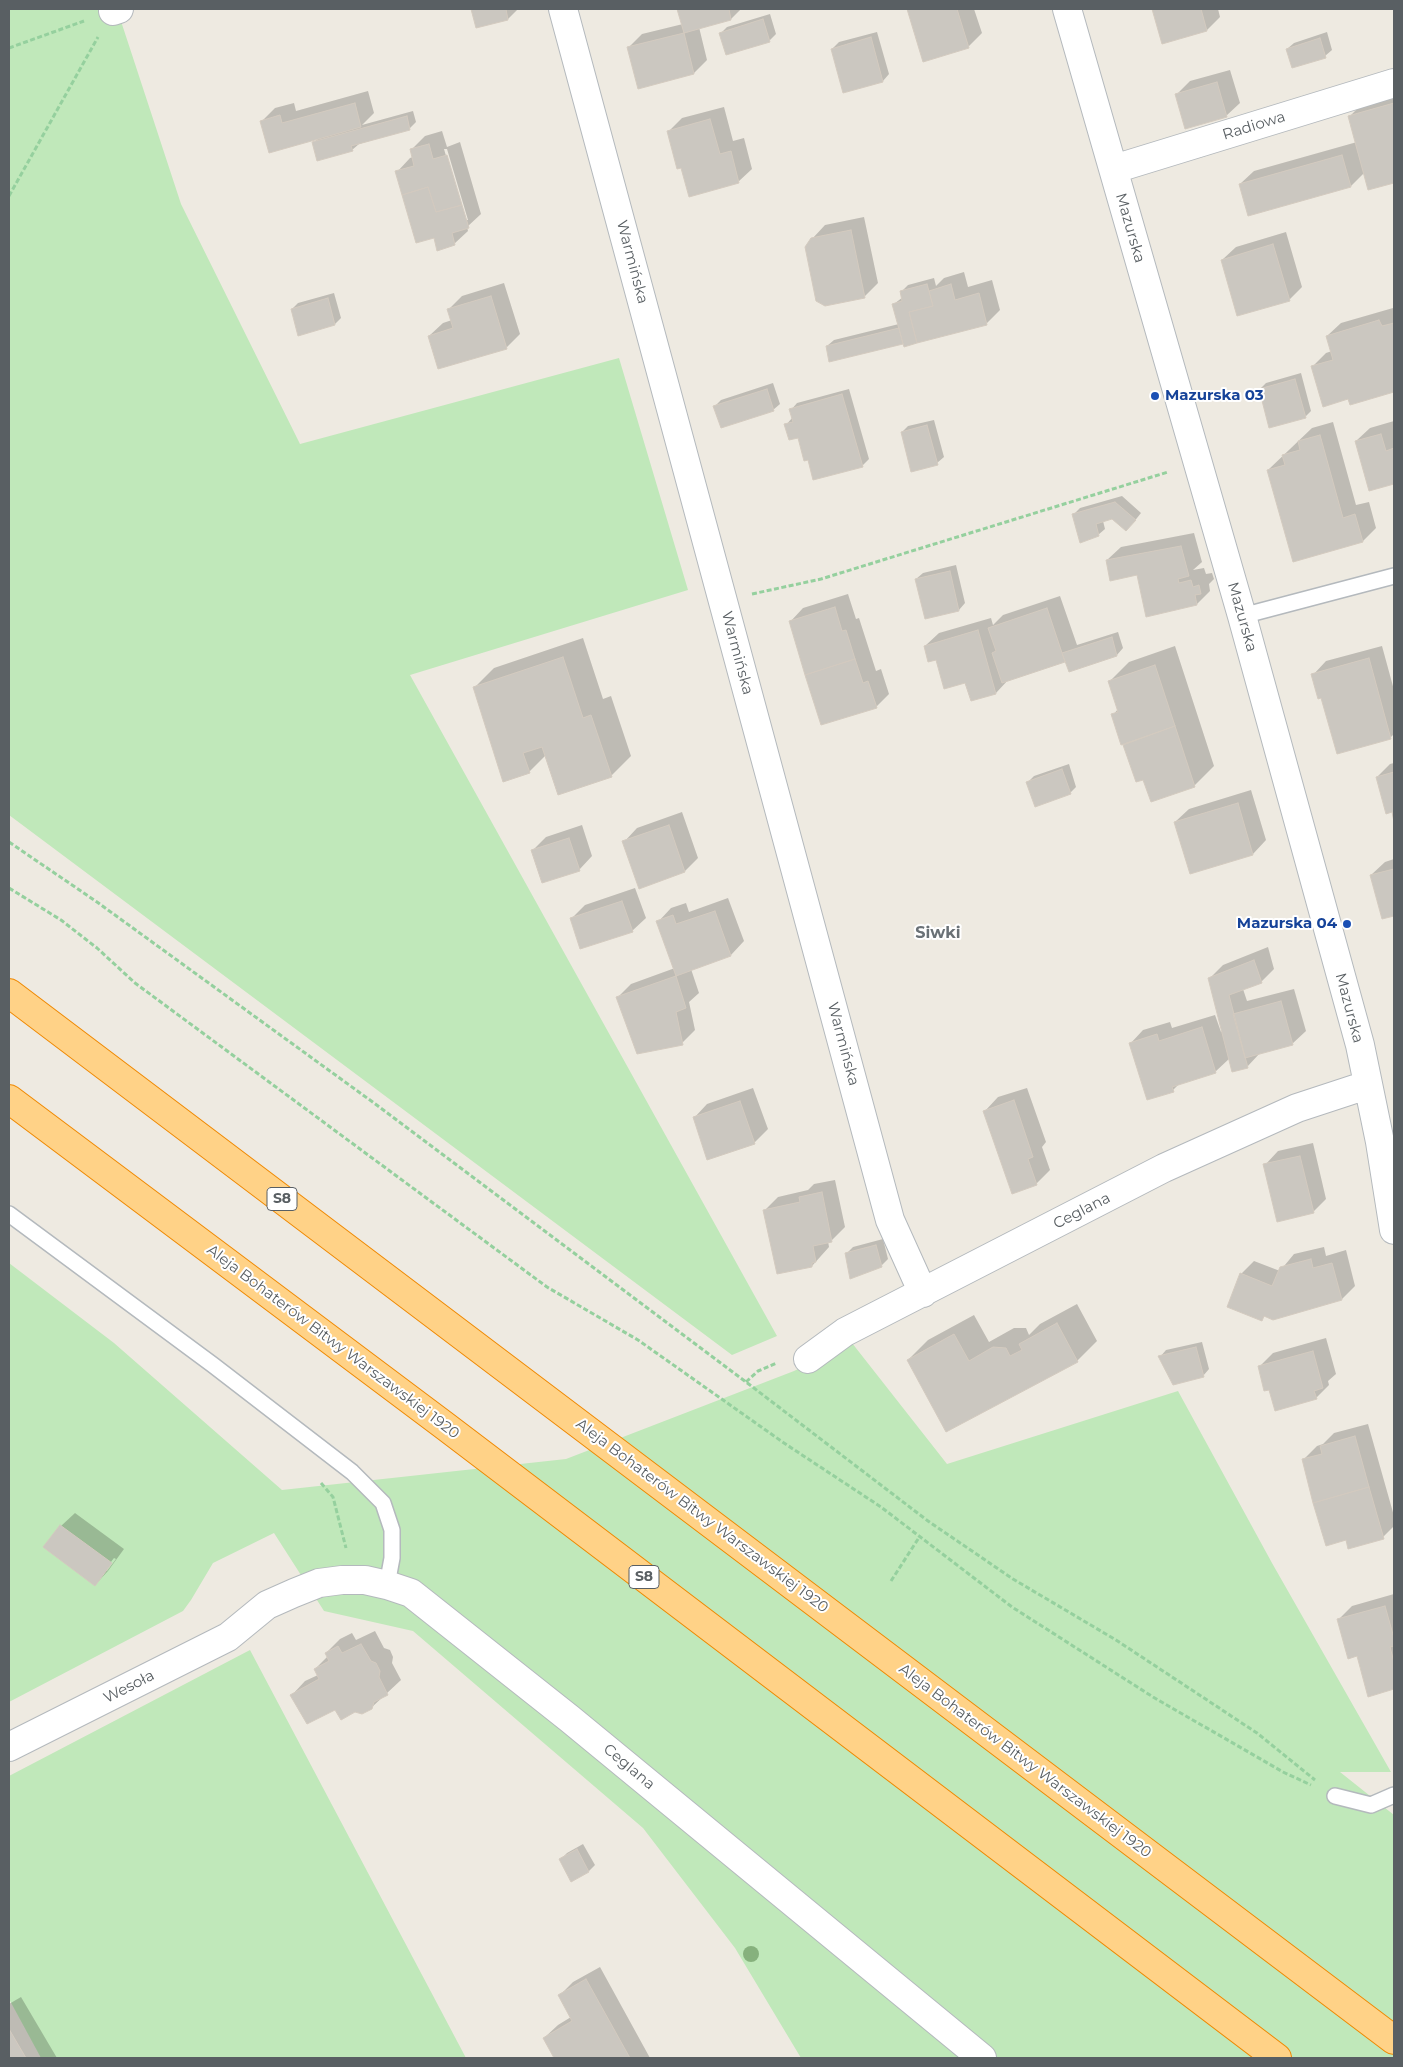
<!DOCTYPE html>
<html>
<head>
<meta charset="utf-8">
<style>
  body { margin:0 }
  #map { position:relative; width:1403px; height:2067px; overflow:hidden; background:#eeeae1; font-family:Montserrat,sans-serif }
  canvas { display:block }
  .frame { position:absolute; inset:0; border:10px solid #595f63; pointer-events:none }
</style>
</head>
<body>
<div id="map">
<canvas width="1403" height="2067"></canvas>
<div class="frame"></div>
</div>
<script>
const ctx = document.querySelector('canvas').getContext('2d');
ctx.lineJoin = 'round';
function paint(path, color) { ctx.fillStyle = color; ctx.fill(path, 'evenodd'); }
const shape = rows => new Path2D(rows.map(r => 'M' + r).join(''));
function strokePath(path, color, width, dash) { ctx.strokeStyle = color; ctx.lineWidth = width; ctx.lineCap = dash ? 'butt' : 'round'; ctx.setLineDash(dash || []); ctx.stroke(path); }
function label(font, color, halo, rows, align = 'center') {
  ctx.font = font + ' Montserrat,sans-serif'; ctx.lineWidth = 4; ctx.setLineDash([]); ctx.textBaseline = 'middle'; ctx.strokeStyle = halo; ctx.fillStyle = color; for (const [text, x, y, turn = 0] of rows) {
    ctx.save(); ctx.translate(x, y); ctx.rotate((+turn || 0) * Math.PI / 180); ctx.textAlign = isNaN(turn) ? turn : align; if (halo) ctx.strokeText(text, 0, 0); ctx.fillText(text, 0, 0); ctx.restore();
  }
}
const green = shape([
  [9,9,117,9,181,204,300,444,619,358,688,590,410,675,777,1336,732,1355,9,815],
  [9,1263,114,1343,282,1490,566,1459,794,1371,852,1343,947,1464,1178,1391,1272,1563,1391,1772,1340,1772,1394,1815,1394,2058,801,2058,735,1948,643,1828,413,1631,324,1611,274,1533,213,1563,191,1600,183,1611,9,1702],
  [250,1650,466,2058,41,2058,9,1999,9,1776]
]);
const shadow = shape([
  [472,9,518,9,508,19,477,26],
  [679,9,741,9,731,19,699,27,707,60,694,73,628,48,642,34,683,24],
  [908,9,974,9,982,33,969,46,924,60],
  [1153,9,1218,9,1220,17,1207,30,1162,43],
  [770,14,776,34,769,41,721,33,727,27],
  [877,32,889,74,883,81,844,92,832,49,839,42],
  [1327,32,1332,50,1325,56,1287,49,1294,43],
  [1230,70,1240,103,1226,116,1177,94,1190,81],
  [368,91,374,113,362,125,413,111,416,122,409,129,359,144,352,150,313,143,319,138,262,121,275,108,294,103,296,111],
  [1394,95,1394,182,1369,189,1365,172,1351,186,1240,184,1254,171,1357,142,1350,116,1363,103],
  [724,107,733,141,744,138,752,169,738,182,682,167,669,131,682,118],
  [442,131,447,147,460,142,481,214,467,227,468,231,454,244,435,236,397,172,410,158,413,157,411,150,425,136],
  [444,149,447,149,468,220,465,220],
  [864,217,878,283,865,296,812,239,825,225],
  [1286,232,1302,287,1289,300,1222,260,1236,247],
  [964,272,968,287,992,280,1000,310,986,324,830,361,827,346,834,340,899,324,894,304,903,297,901,292,908,285,934,278,936,286,944,278],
  [504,283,520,334,506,348,429,336,443,323,452,320,448,310,462,296],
  [334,293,341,318,335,324,292,309,298,303],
  [1393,308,1394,312,1394,391,1351,403,1349,398,1313,366,1326,353,1332,351,1327,336,1341,323],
  [1301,373,1311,411,1305,417,1260,389,1266,383],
  [773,383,780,404,773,410,715,406,721,400],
  [849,389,869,459,862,466,809,459,799,436,786,425,792,418,791,410,797,403],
  [934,420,944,457,937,463,902,432,908,426],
  [1394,421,1394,483,1369,489,1356,441,1370,428],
  [1333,422,1356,505,1369,502,1376,528,1363,541,1268,470,1312,428],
  [1122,496,1141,513,1133,523,1112,517,1103,521,1105,529,1098,535,1074,514,1080,508],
  [1194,533,1202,562,1193,570,1204,568,1206,574,1212,573,1214,579,1209,584,1210,591,1197,604,1138,574,1107,560,1121,547],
  [956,565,965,603,959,610,916,579,923,573],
  [848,594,856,619,859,618,876,671,881,669,889,694,876,707,790,622,803,608],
  [1060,596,1077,645,1118,632,1123,648,1117,655,1070,670,1066,659,1009,679,996,693,966,681,937,658,925,646,939,633,991,618,993,625,1003,615],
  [583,638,603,699,611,696,631,756,611,776,546,755,529,772,474,688,494,668],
  [1175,646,1214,766,1194,786,1144,779,1137,781,1113,715,1118,709,1109,682,1129,662],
  [1382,646,1394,690,1394,734,1390,738,1322,697,1313,675,1326,661],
  [1394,763,1394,817,1377,777,1390,764],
  [1069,764,1076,787,1070,793,1028,782,1034,776],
  [1251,790,1266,840,1253,854,1190,872,1175,822,1189,809],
  [682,812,698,858,685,871,624,842,637,828],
  [582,825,592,856,579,870,533,850,546,837],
  [1394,859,1394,915,1383,918,1371,875,1385,862],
  [635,888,646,918,632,931,571,919,585,905],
  [728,898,744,941,731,955,691,969,699,993,689,1002,695,1030,682,1043,618,997,631,984,675,968,658,922,671,908,686,903,689,912],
  [1268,947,1274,969,1261,982,1243,989,1247,1001,1294,989,1306,1031,1292,1044,1260,1053,1247,1067,1230,1058,1215,1072,1180,1083,1173,1090,1130,1044,1143,1030,1170,1022,1172,1028,1215,1015,1221,1032,1223,1032,1209,979,1223,965],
  [753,1088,768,1129,754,1143,694,1118,707,1104],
  [1027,1088,1046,1142,1042,1147,1050,1170,1036,1184,985,1111,998,1097],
  [1313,1143,1326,1199,1313,1212,1265,1165,1278,1151],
  [835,1180,845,1227,832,1240,828,1241,829,1247,812,1266,765,1210,778,1197,808,1190,814,1184],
  [883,1239,888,1259,881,1266,847,1253,853,1247],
  [1324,1247,1326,1256,1346,1250,1355,1286,1342,1299,1266,1315,1261,1319,1241,1274,1254,1261,1280,1271,1294,1254],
  [1077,1304,1097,1341,1077,1361,946,1431,908,1360,928,1340,974,1315,989,1342,1014,1328,1026,1328,1029,1335,1040,1324],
  [1326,1338,1336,1374,1328,1381,1329,1385,1316,1398,1270,1388,1259,1367,1273,1353],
  [1202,1342,1209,1369,1203,1376,1160,1357,1166,1350],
  [1368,1424,1394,1516,1394,1526,1383,1537,1346,1539,1303,1460,1317,1446,1323,1444,1334,1433],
  [75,1513,124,1549,108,1571,95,1585,61,1526],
  [114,1558,116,1559,107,1571,104,1571],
  [1394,1594,1394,1688,1369,1695,1358,1655,1338,1620,1352,1606],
  [375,1631,384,1648,390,1650,393,1657,392,1663,401,1680,371,1708,335,1708,292,1695,305,1681,318,1675,315,1669,328,1656,326,1653,340,1639,352,1633,356,1640],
  [583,1844,595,1865,589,1871,572,1880,560,1860,567,1853],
  [600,1967,650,2058,556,2058,544,2038,558,2025,571,2017,559,1996,573,1982],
  [21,1997,57,2058,9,2058,9,2004]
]);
const building = shape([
  [471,9,506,9,508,20,476,28,471,9],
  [677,9,729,9,731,20,684,33,677,9],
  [907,9,957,9,969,48,923,62,907,9],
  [1152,9,1201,9,1207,31,1162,44,1152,9],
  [763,19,770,42,726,55,719,33,763,19],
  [684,33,694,74,638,89,627,47,684,33],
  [871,37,883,82,843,93,831,49,871,37],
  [1320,38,1326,58,1292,68,1286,49,1320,38],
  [1217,82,1227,117,1185,129,1175,94,1217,82],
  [355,103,361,127,269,153,260,121,280,115,282,123,355,103],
  [1394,103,1394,183,1368,190,1348,116,1394,103],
  [407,116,410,130,351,146,353,151,317,161,312,142,407,116],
  [710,119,720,154,731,151,739,183,689,197,681,168,677,169,667,131,710,119],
  [429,144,433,159,447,155,462,205,436,212,428,187,402,195,395,171,414,166,410,149,429,144],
  [1342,155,1351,187,1248,216,1239,184,1342,155],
  [428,187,436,212,462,205,469,228,452,233,455,245,437,251,434,238,416,243,402,195,428,187],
  [851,230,865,298,825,306,816,301,805,247,811,238,851,230],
  [1273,244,1290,301,1237,316,1221,260,1273,244],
  [927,284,933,306,909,312,917,343,904,347,892,304,902,301,900,291,927,284],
  [951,284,955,300,979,293,987,325,917,343,909,312,933,306,929,291,951,284],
  [491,296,507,349,438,369,428,336,453,328,447,309,491,296],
  [328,298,335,325,298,336,291,309,328,298],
  [1379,320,1382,326,1394,323,1394,392,1350,405,1348,399,1323,407,1311,366,1333,360,1326,336,1379,320],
  [899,328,903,344,829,362,826,346,899,328],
  [1295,379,1306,418,1269,428,1259,389,1295,379],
  [767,389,774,411,721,428,713,406,767,389],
  [842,394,863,467,813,480,808,460,804,461,798,438,789,440,784,424,793,422,789,409,842,394],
  [927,425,938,465,911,472,901,432,927,425],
  [1381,434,1386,451,1394,448,1394,487,1394,484,1369,491,1355,441,1381,434],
  [1320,435,1343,518,1355,514,1363,542,1293,562,1267,470,1285,465,1282,455,1300,450,1298,441,1320,435],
  [1115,502,1136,520,1126,531,1112,519,1096,524,1099,536,1080,543,1072,514,1115,502],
  [1181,546,1189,576,1178,579,1179,583,1191,580,1193,587,1199,585,1201,594,1195,595,1197,605,1146,617,1137,575,1110,581,1106,560,1181,546],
  [950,571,959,611,925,619,915,579,950,571],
  [835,607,842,631,846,630,855,659,805,675,789,621,835,607],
  [1047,608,1065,662,1002,683,992,653,996,651,988,628,1047,608],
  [978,630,996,694,971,701,965,683,944,689,936,660,928,662,924,646,978,630],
  [1112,637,1117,656,1069,672,1062,653,1112,637],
  [563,657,583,718,591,715,612,777,558,795,542,747,523,753,530,773,503,782,473,687,563,657],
  [1369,658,1391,739,1337,754,1321,698,1318,699,1311,674,1369,658],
  [855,659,863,683,868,681,877,708,821,725,805,675,855,659],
  [1155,665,1175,726,1121,745,1111,714,1118,712,1108,681,1155,665],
  [1175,726,1195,787,1151,802,1143,780,1136,782,1123,745,1175,726],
  [1062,769,1071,794,1035,807,1026,782,1062,769],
  [1394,772,1394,822,1392,812,1386,814,1376,777,1394,772],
  [1238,803,1253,855,1190,874,1174,822,1238,803],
  [669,825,685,872,639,889,622,841,669,825],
  [569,838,580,871,542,883,531,850,569,838],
  [1394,869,1394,916,1382,919,1370,875,1394,869],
  [622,901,633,932,580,949,570,918,622,901],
  [715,911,731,956,676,976,656,921,673,915,676,924,715,911],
  [1254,960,1262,983,1229,995,1248,1068,1232,1072,1208,978,1254,960],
  [676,976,686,1008,676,1012,683,1045,637,1054,616,997,676,976],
  [1281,1001,1293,1045,1245,1058,1233,1014,1281,1001],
  [1202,1027,1216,1073,1172,1087,1174,1092,1147,1100,1129,1043,1157,1034,1159,1041,1202,1027],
  [1014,1100,1033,1157,1028,1159,1037,1185,1012,1194,983,1111,1014,1100],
  [740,1101,755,1144,707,1160,693,1117,740,1101],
  [1300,1156,1314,1213,1277,1222,1263,1164,1300,1156],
  [822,1192,832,1242,813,1246,816,1262,812,1263,812,1267,777,1274,763,1210,800,1202,799,1197,822,1192],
  [876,1245,882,1267,850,1279,845,1253,876,1245],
  [1311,1259,1313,1268,1332,1263,1342,1300,1273,1320,1264,1316,1262,1321,1227,1307,1240,1273,1272,1286,1280,1267,1311,1259],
  [1057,1323,1078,1362,946,1432,907,1360,954,1334,969,1361,993,1347,1006,1348,1010,1356,1022,1350,1019,1344,1057,1323],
  [1196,1347,1204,1377,1173,1385,1158,1356,1196,1347],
  [1313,1351,1323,1388,1314,1391,1317,1399,1275,1411,1269,1390,1264,1391,1258,1366,1313,1351],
  [1355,1436,1369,1487,1313,1503,1302,1459,1322,1454,1320,1446,1355,1436],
  [1369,1487,1384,1539,1348,1549,1346,1540,1326,1546,1313,1503,1369,1487],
  [60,1525,112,1563,95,1586,43,1547,60,1525],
  [1385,1606,1394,1638,1394,1646,1390,1647,1394,1662,1394,1689,1368,1697,1357,1656,1348,1659,1337,1619,1385,1606],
  [361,1644,371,1661,376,1663,380,1671,379,1677,388,1695,374,1702,372,1709,362,1714,355,1712,341,1720,335,1710,307,1724,290,1695,319,1679,314,1669,329,1661,325,1653,338,1646,342,1653,361,1644],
  [577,1849,589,1872,571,1882,559,1859,577,1849],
  [586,1979,630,2058,554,2058,543,2038,572,2021,558,1995,586,1979],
  [9,2029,26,2058,9,2058,9,2029]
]);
const path = shape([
  [9,48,84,21],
  [9,196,98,37],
  [752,594,821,579,1168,472],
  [9,842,97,902,374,1103,746,1382,928,1521,1013,1579,1116,1640,1257,1733,1315,1780],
  [9,888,61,920,97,948,135,983,547,1287,638,1340,784,1443,881,1507,1012,1607,1153,1697,1283,1772,1311,1785],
  [746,1382,758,1371,777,1363],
  [321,1483,333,1497,346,1548],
  [891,1581,920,1536]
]);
const service = shape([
  [1242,616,1394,576],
  [9,1214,213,1365,352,1472,383,1503,392,1530,392,1558,387,1585],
  [1335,1796,1371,1805,1394,1795]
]);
const minor = shape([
  [563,9,890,1220,923,1293],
  [1067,9,1242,616,1360,1045,1380,1142,1394,1230],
  [113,11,119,9],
  [1114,169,1394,83],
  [808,1359,845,1332,1164,1168,1297,1108,1367,1085],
  [9,1747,228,1637,267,1605,294,1593,319,1583,342,1580,365,1580,387,1585,411,1593,570,1719,982,2058]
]);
const motorway = shape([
  [9,993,1394,2040],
  [9,1099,445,1426,1277,2058]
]);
const trees = [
  [751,1954]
];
const markers = [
  [1155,396,5,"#1a4fb4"],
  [1347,924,5,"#1a4fb4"]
];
const shields = [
  [282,1199,30],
  [644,1577,30]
];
const shieldNames = [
  ["S8",282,1199],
  ["S8",644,1577]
];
const streetNames = [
  ["Radiowa",1254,126,-17],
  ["Mazurska",1130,228,74],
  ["Warmińska",632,262,75],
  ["Mazurska",1242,617,74],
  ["Warmińska",737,653,75],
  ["Mazurska",1349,1008,75],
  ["Warmińska",843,1044,75],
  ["Ceglana",1082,1211,-27],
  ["Aleja Bohaterów Bitwy Warszawskiej 1920",333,1342,37],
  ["Aleja Bohaterów Bitwy Warszawskiej 1920",702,1516,37],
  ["Wesoła",129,1687,-27],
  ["Aleja Bohaterów Bitwy Warszawskiej 1920",1025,1761,37],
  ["Ceglana",629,1767,40]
];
const transitNames = [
  ["Mazurska 03",1165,396],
  ["Mazurska 04",1337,924,"right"]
];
const neighbourhoodNames = [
  ["Siwki",938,933]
];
paint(green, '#c0e8ba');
paint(shadow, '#0003');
paint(building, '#cbc7c0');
strokePath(building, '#d3cabf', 1);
strokePath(service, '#b4b9bd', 18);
strokePath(minor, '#b4b9bd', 30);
strokePath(motorway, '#ef8800', 30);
strokePath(path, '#95d09e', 3, [5, 2.5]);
strokePath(service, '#fff', 15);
strokePath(minor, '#fff', 28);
strokePath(motorway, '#ffd287', 28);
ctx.fillStyle = '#86b17d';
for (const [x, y] of trees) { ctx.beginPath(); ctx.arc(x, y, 8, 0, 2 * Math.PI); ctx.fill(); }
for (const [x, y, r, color] of markers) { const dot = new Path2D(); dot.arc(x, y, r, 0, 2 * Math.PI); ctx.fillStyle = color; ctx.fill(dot); strokePath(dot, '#fff', 2); }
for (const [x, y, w] of shields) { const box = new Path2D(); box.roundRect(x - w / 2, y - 11.5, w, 23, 4); ctx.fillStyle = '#fff'; ctx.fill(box); strokePath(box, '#595f63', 1); }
label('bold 14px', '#595f63', null, shieldNames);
label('15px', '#595f63', '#fff', streetNames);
label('bold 15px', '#164399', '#fff', transitNames, 'left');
label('bold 16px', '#6a7176', '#fff', neighbourhoodNames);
</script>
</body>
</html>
